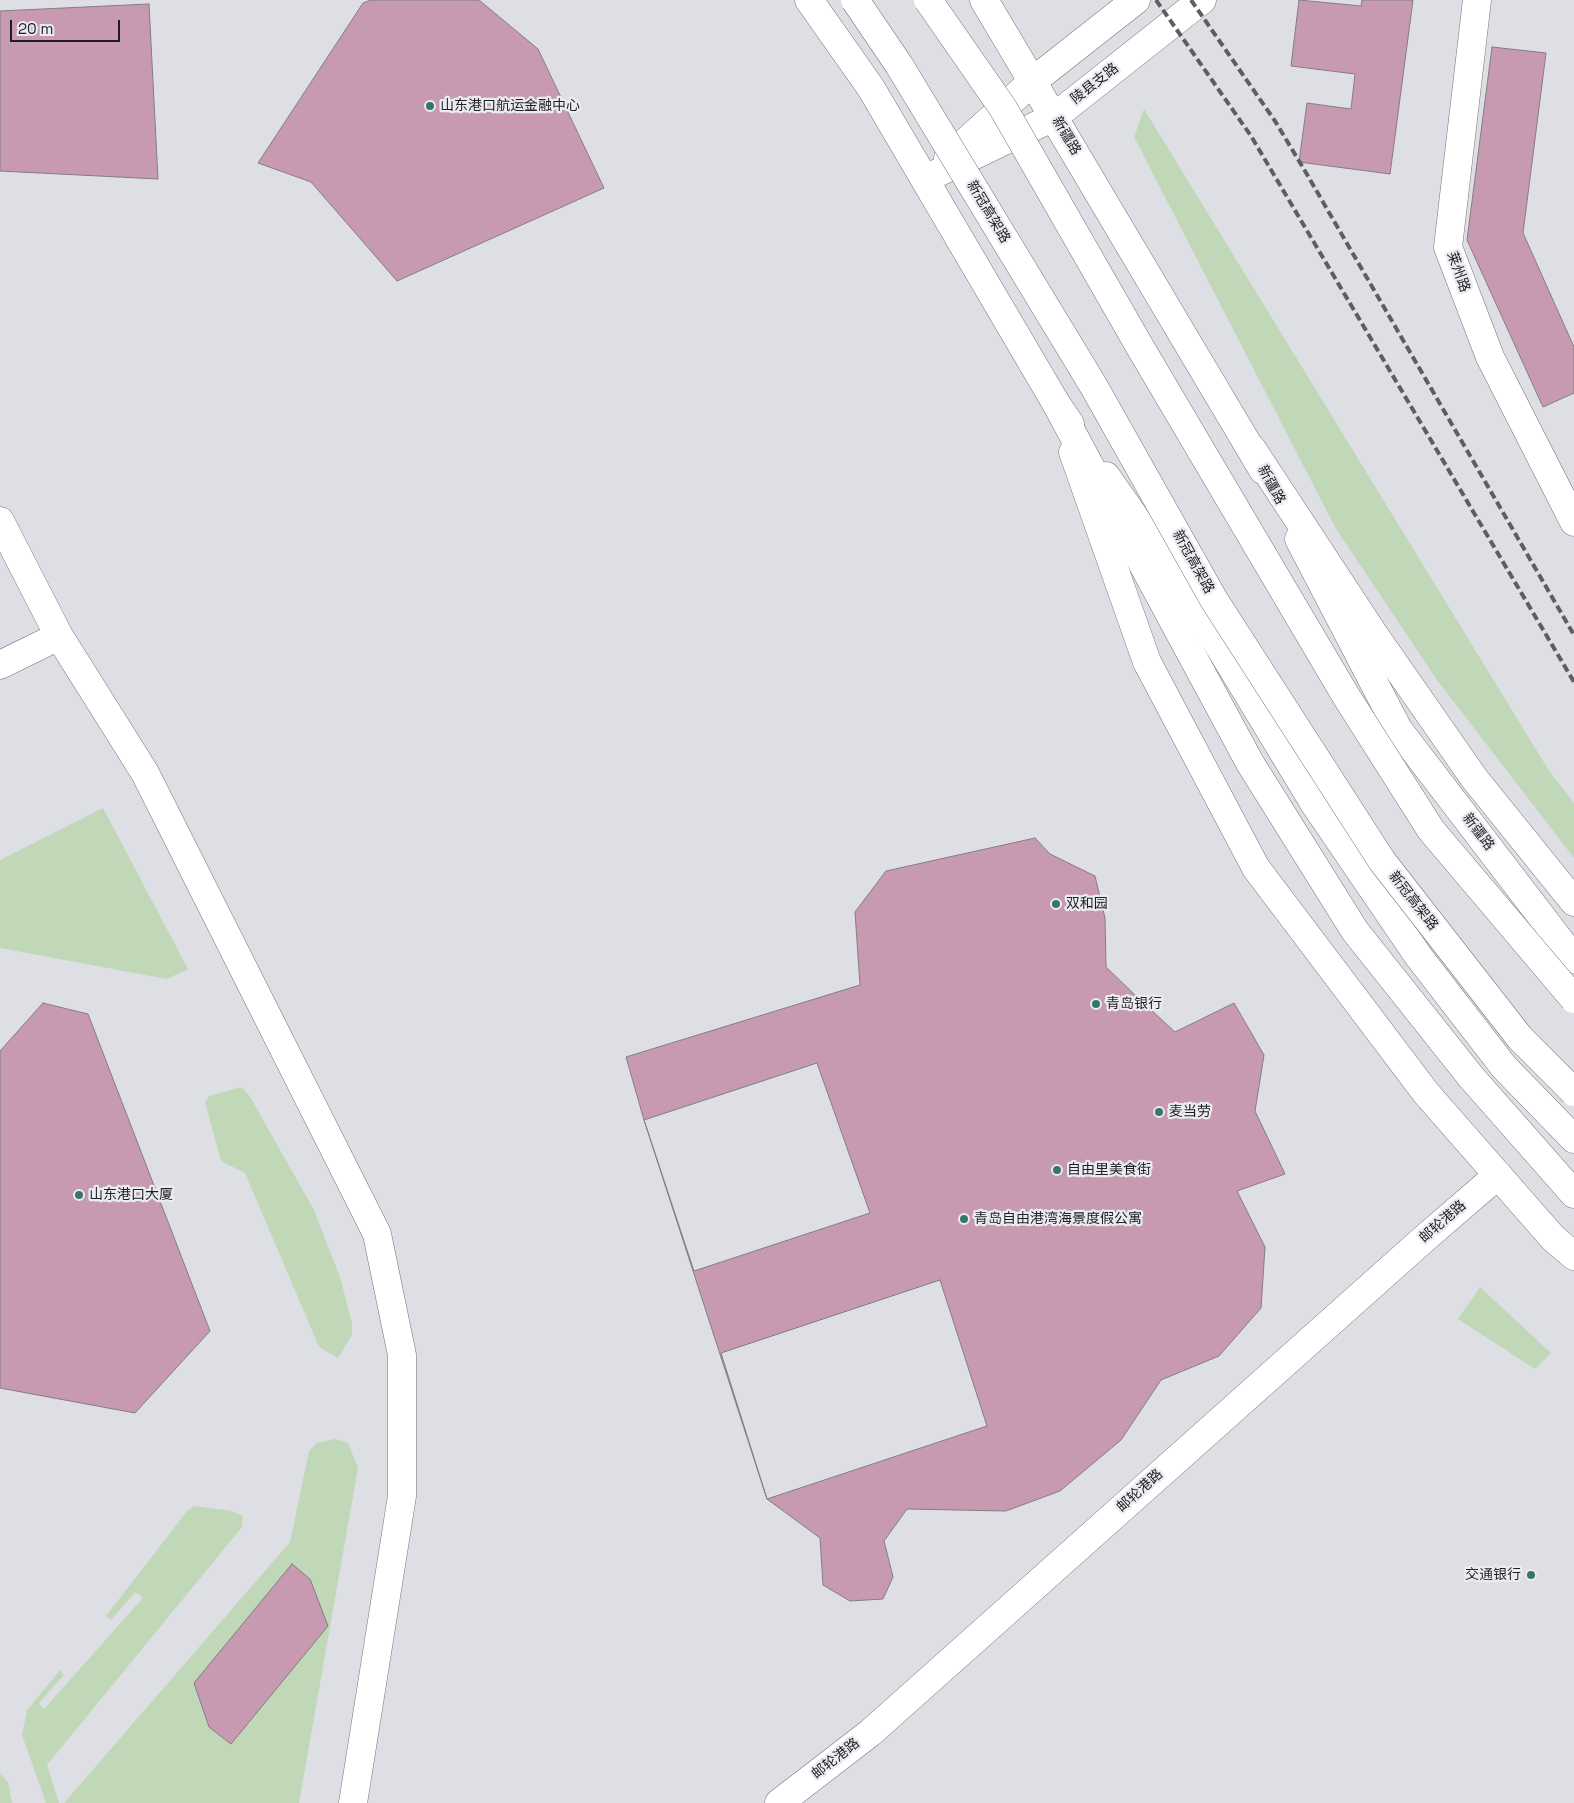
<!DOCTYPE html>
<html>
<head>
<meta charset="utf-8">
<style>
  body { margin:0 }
  #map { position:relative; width:1574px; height:1803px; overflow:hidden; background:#dedfe4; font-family:"Space Grotesk",sans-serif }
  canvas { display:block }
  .scale { position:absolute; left:10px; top:20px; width:110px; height:22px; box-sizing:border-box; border:2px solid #1e1e20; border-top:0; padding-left:6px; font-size:15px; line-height:18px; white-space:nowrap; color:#1e1e20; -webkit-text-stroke:4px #ebecf2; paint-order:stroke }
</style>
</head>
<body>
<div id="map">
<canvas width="1574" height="1803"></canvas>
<div class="scale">20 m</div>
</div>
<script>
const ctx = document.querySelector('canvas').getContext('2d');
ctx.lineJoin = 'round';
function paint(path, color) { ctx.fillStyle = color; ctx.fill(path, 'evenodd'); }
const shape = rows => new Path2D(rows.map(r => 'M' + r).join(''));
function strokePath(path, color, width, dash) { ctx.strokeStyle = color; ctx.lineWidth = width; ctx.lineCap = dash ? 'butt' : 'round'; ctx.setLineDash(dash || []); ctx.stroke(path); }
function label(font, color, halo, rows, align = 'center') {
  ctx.font = font + ' "Space Grotesk","Noto Sans SC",sans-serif'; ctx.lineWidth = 4.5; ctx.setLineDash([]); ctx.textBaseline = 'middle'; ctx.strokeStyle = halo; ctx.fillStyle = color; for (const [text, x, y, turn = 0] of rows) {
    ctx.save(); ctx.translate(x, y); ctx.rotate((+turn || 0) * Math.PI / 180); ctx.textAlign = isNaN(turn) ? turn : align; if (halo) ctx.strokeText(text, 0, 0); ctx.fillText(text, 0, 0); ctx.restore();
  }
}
const green = shape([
  [1144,109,1548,769,1574,803,1574,858,1437,680,1336,529,1134,137],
  [103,808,188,969,167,979,0,948,0,860],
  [241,1087,249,1095,314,1210,340,1277,352,1323,352,1335,338,1358,319,1347,245,1173,221,1161,205,1102,209,1096],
  [1480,1287,1551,1353,1535,1369,1458,1319],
  [335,1439,348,1443,358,1468,299,1803,64,1803,290,1542,309,1451,317,1443],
  [194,1506,232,1511,243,1516,242,1527,47,1765,59,1803,46,1803,22,1735,27,1710,60,1670,64,1675,39,1703,44,1709,143,1598,135,1592,111,1620,106,1616,187,1511],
  [0,1774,8,1782,12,1803,0,1803]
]);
const building = shape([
  [371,0,479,0,538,49,604,188,397,281,311,182,258,163,363,3,371,0],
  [1299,0,1361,6,1362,0,1413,0,1390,174,1299,162,1307,103,1351,109,1355,74,1291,66,1299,0],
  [149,4,158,179,0,171,0,11,149,4],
  [1492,47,1546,53,1523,233,1574,347,1574,393,1543,407,1467,240,1492,47],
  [1035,838,1050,854,1095,876,1105,918,1106,967,1136,996,1175,1032,1234,1003,1264,1055,1255,1111,1285,1174,1237,1191,1265,1247,1261,1308,1219,1356,1161,1380,1121,1440,1060,1491,1006,1511,907,1509,884,1541,893,1577,883,1599,850,1601,823,1585,820,1538,767,1499,644,1120,626,1057,860,985,855,912,886,871,1035,838],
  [43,1003,88,1014,210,1331,135,1413,0,1388,0,1051,43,1003],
  [817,1063,870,1213,694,1271,644,1120,817,1063],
  [940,1280,987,1426,767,1499,721,1353,940,1280],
  [292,1564,310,1579,328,1626,231,1744,209,1727,194,1683,292,1564]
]);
const minor = shape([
  [0,521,59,636,145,773,377,1234,402,1355,402,1496,353,1803],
  [0,665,59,636],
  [779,1803,870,1733,1425,1238,1498,1175]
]);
const tertiary = shape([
  [1477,0,1448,247,1490,357,1574,522],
  [948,158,1033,81,1136,0],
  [925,179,1054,117,1202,0]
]);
const secondary = shape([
  [809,0,871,88,1057,405,1070,424],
  [984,0,1263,470],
  [1073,452,1147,662,1256,868,1426,1093,1553,1238,1574,1256],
  [1106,476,1182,585,1314,803,1419,957,1504,1067,1574,1139],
  [1299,539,1398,729,1574,959]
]);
const trunk = shape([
  [1057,405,1250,763,1355,931,1471,1077,1574,1194],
  [1252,449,1373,633,1474,778,1574,902]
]);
const rail = shape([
  [1156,0,1251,136,1574,682],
  [1191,0,1275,121,1305,171,1574,635]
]);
const trunkBridge = shape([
  [855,0,899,65,1093,385,1214,600,1382,861,1520,1038,1574,1092],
  [928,0,1003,108,1140,347,1346,696,1431,830,1574,999]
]);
const markers = [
  [430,106,5,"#387765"],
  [1056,904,5,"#387765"],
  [1096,1004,5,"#387765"],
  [1159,1112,5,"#387765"],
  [1057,1170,5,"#387765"],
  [79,1195,5,"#387765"],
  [964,1219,5,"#387765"],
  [1531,1575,5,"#387765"]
];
const streetNames = [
  ["陵县支路",1095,84,-38],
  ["新疆路",1066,136,59],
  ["新冠高架路",988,212,59],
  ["莱州路",1458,272,70],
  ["新疆路",1271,485,62],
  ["新冠高架路",1193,562,61],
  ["新疆路",1478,832,53],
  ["新冠高架路",1413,901,52],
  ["邮轮港路",1443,1222,-41],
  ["邮轮港路",1140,1491,-42],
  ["邮轮港路",836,1759,-38]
];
const poiNames = [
  ["山东港口航运金融中心",440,106],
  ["双和园",1066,904],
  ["青岛银行",1106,1004],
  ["麦当劳",1169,1112],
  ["自由里美食街",1067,1170],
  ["山东港口大厦",89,1195],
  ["青岛自由港湾海景度假公寓",974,1219],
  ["交通银行",1521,1575,"right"]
];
paint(green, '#c0d8b8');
paint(building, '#c89ab2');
strokePath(building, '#837d80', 1);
strokePath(minor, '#747479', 29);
strokePath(tertiary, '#747479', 29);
strokePath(secondary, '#747479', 29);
strokePath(trunk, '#747479', 29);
strokePath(minor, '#fff', 28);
strokePath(tertiary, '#fff', 28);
strokePath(secondary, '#fff', 28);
strokePath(trunk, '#fff', 28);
strokePath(rail, '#5e5e61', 4, [8, 4]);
strokePath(trunkBridge, '#747479', 29, []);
strokePath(trunkBridge, '#fff', 28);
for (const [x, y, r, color] of markers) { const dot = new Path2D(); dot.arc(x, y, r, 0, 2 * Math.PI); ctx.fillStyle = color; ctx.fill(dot); strokePath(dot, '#ebecf2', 2); }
label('14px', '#1e1e20', '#ebecf2', streetNames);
label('14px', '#1e1e20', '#ebecf2', poiNames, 'left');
</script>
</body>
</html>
